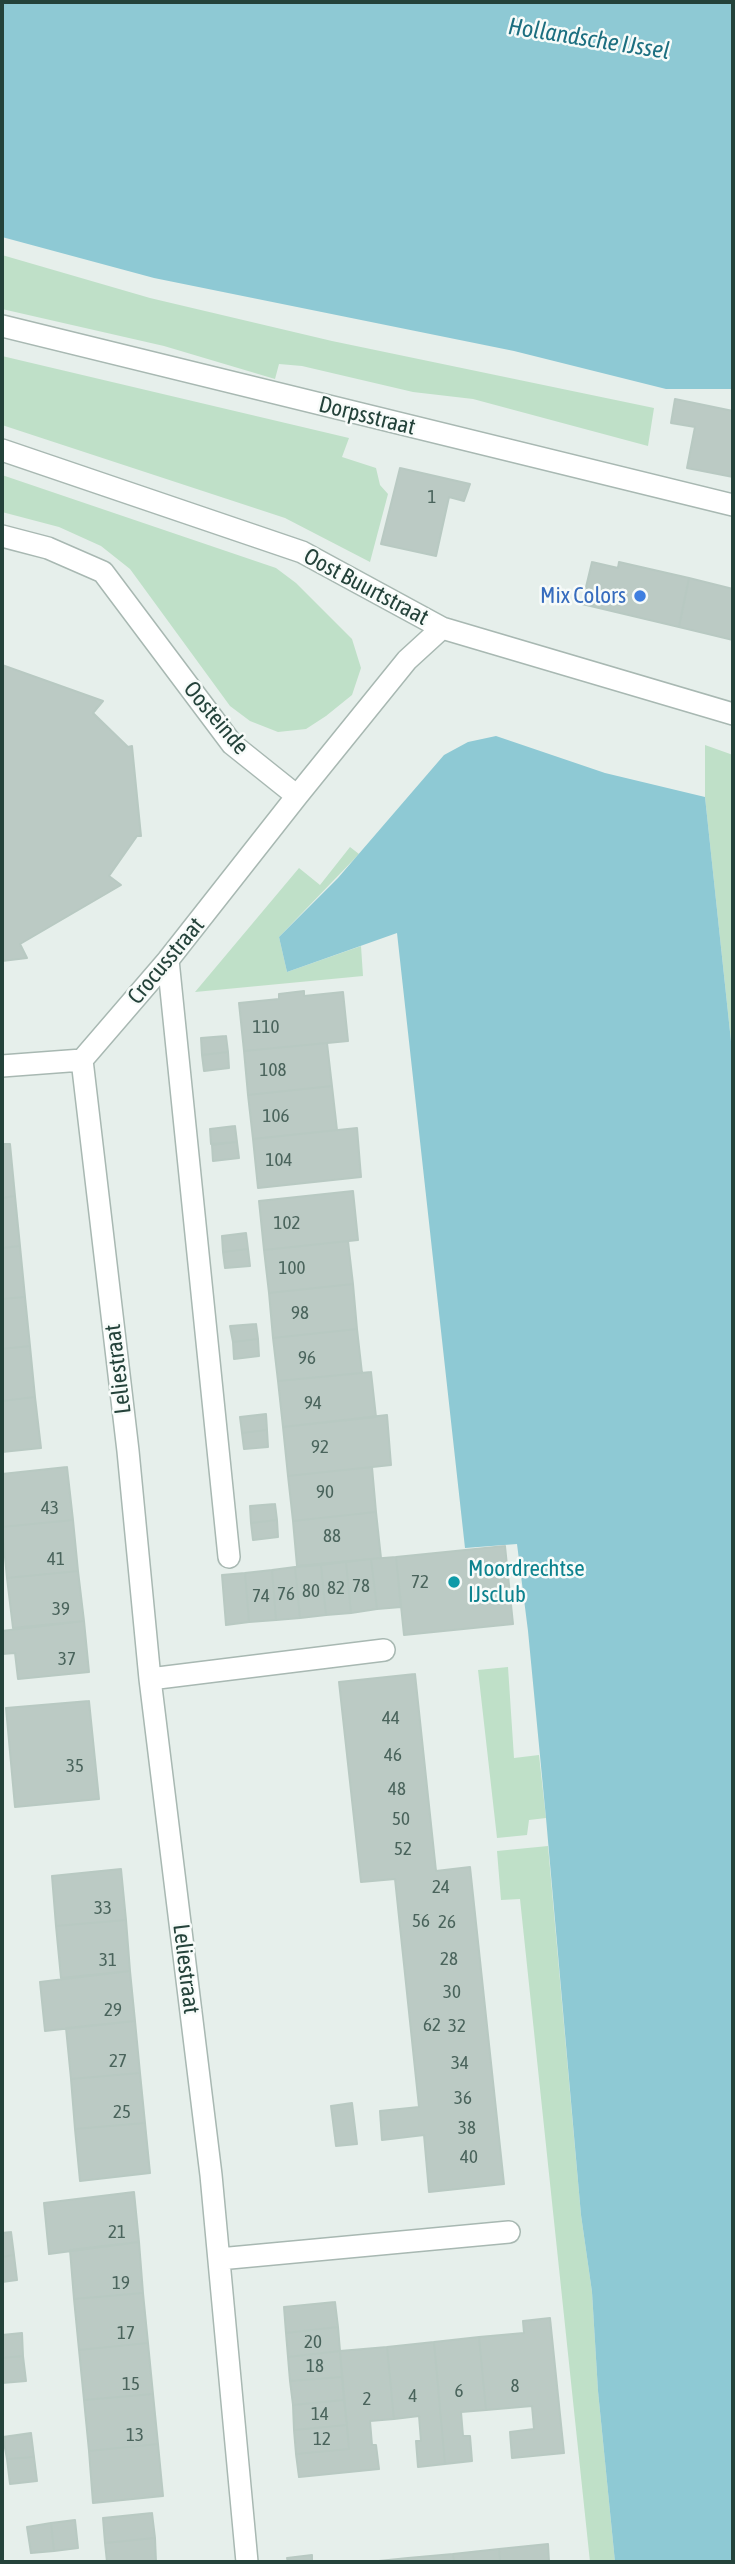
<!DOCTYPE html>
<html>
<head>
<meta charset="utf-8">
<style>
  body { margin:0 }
  #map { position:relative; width:735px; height:2564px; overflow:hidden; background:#e6efeb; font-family:"Asap Condensed",sans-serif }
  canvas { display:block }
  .frame { position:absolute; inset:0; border:4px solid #24423a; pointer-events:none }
</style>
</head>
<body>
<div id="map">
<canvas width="735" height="2564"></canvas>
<div class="frame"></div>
</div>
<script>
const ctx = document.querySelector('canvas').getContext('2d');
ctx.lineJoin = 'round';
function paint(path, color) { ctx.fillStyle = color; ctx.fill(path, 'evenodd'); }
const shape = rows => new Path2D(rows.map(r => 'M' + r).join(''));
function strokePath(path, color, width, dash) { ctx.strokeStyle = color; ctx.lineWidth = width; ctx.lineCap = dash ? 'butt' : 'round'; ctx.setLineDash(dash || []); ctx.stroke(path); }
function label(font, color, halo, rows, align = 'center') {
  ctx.font = font + ' "Asap Condensed",sans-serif'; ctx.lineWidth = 5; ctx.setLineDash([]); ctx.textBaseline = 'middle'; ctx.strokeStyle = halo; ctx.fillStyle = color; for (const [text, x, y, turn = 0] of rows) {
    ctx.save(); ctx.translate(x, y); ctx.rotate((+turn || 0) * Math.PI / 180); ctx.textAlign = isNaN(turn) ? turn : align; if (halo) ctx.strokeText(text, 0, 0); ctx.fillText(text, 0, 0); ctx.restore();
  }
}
const green = shape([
  [2,255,150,298,332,341,654,408,648,446,473,399,413,392,302,366,279,364,275,379,164,346,2,309],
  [2,356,349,438,342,457,376,468,380,485,388,494,370,562,285,518,2,425],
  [2,475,276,568,296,583,352,639,361,668,352,695,326,716,306,729,278,732,250,721,230,706,130,569,101,546,59,527,2,512],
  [705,745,733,755,733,1060,705,797],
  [350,847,359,854,279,937,287,972,361,946,363,976,195,992,299,868,320,885],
  [508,1667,514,1758,539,1755,546,1818,529,1820,527,1835,497,1838,478,1670],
  [548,1846,581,2215,592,2292,598,2391,615,2562,590,2562,520,1899,501,1900,497,1851]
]);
const water = shape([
  [2,2,733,2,733,389,666,389,514,351,154,278,2,237],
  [496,736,605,773,705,797,733,1060,733,2562,615,2562,598,2391,592,2292,581,2215,546,1818,528,1631,517,1544,465,1548,397,933,287,972,279,937,338,878,444,755,468,742]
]);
const building = shape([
  [675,399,733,411,733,477,687,468,695,427,671,423,675,399],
  [400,468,470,484,464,501,449,497,436,556,381,544,400,468],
  [592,562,618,568,619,562,689,578,679,627,582,604,592,562],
  [689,578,733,589,733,640,679,627,689,578],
  [2,665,103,701,93,713,128,747,132,746,141,836,137,836,109,876,121,885,20,944,27,958,2,961,2,665],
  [304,991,304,996,343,992,348,1041,244,1051,239,1003,279,999,279,994,304,991],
  [226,1036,228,1052,202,1055,201,1038,226,1036],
  [327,1043,332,1086,248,1095,244,1051,327,1043],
  [228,1052,229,1068,204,1071,202,1055,228,1052],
  [332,1086,337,1130,253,1139,248,1095,332,1086],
  [235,1126,237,1142,211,1144,210,1129,235,1126],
  [357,1128,361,1177,258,1188,253,1139,357,1128],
  [237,1142,239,1158,213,1161,212,1145,237,1142],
  [2,1144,10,1144,15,1196,2,1198,2,1144],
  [353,1191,358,1240,264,1250,259,1201,353,1191],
  [15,1196,20,1246,2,1248,2,1198,15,1196],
  [246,1233,248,1249,223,1252,222,1236,246,1233],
  [348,1241,353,1284,269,1293,264,1250,348,1241],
  [20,1246,25,1297,2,1299,2,1248,20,1246],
  [248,1249,250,1266,225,1268,223,1252,248,1249],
  [353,1284,357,1329,273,1338,269,1293,353,1284],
  [25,1297,30,1346,2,1349,2,1299,25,1297],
  [256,1324,258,1339,233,1342,230,1326,256,1324],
  [357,1329,362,1373,278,1381,273,1338,357,1329],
  [258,1339,259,1356,234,1359,233,1342,258,1339],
  [30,1346,35,1397,2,1401,2,1349,30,1346],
  [371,1372,376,1417,283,1427,278,1381,371,1372],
  [35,1397,41,1448,2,1452,2,1401,35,1397],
  [266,1414,267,1430,242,1433,240,1417,266,1414],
  [387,1415,391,1465,288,1476,283,1427,387,1415],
  [267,1430,268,1447,244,1449,242,1433,267,1430],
  [67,1467,73,1520,2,1527,2,1474,67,1467],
  [372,1467,376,1512,293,1521,288,1476,372,1467],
  [275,1504,277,1520,251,1523,250,1506,275,1504],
  [376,1512,381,1558,297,1566,293,1521,376,1512],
  [73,1520,78,1571,7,1578,2,1527,73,1520],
  [277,1520,278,1537,253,1540,251,1523,277,1520],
  [505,1546,513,1624,404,1635,396,1557,505,1546],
  [396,1557,401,1607,377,1609,371,1559,396,1557],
  [371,1559,377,1609,351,1613,346,1562,371,1559],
  [346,1562,351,1613,326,1615,321,1565,346,1562],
  [321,1565,326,1615,300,1618,295,1567,321,1565],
  [295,1567,300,1618,276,1620,272,1570,295,1567],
  [272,1570,276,1620,249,1622,245,1573,272,1570],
  [78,1571,84,1621,13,1628,7,1578,78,1571],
  [245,1573,249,1622,226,1625,222,1575,245,1573],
  [84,1621,89,1672,18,1679,15,1653,2,1654,2,1631,84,1621],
  [415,1674,436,1871,470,1867,504,2184,429,2192,424,2135,382,2140,380,2111,419,2107,395,1879,361,1882,339,1682,415,1674],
  [89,1701,99,1799,15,1807,6,1708,89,1701],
  [121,1869,126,1920,56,1926,52,1876,121,1869],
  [126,1920,130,1971,61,1978,56,1926,126,1920],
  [130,1971,135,2021,45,2031,40,1982,130,1971],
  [135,2021,140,2073,71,2079,66,2028,135,2021],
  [140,2073,145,2123,75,2129,71,2079,140,2073],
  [352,2103,357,2144,336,2146,331,2106,352,2103],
  [145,2123,150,2173,80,2181,75,2129,145,2123],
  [134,2192,139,2242,49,2254,44,2203,134,2192],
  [11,2232,14,2255,2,2257,2,2233,11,2232],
  [139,2242,143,2293,74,2299,70,2250,139,2242],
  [14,2255,17,2280,2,2282,2,2257,14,2255],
  [143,2293,148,2343,79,2350,74,2299,143,2293],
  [335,2302,338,2327,286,2333,284,2307,335,2302],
  [550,2318,564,2453,512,2458,510,2432,534,2429,532,2406,486,2410,479,2337,524,2333,523,2321,550,2318],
  [338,2327,340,2351,288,2357,286,2333,338,2327],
  [22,2333,23,2356,2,2358,2,2335,22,2333],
  [479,2337,486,2410,461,2412,463,2436,470,2436,472,2461,445,2464,434,2342,479,2337],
  [434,2342,445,2464,418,2467,416,2441,421,2441,419,2416,394,2419,387,2347,434,2342],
  [148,2343,153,2394,84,2400,79,2350,148,2343],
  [387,2347,394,2419,370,2421,372,2445,376,2445,379,2469,299,2477,296,2454,349,2449,340,2351,387,2347],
  [340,2351,342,2377,290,2381,288,2357,340,2351],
  [23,2356,26,2381,2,2383,2,2358,23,2356],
  [342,2377,344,2400,293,2405,290,2381,342,2377],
  [153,2394,158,2444,89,2451,84,2400,153,2394],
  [344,2400,347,2425,294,2430,293,2405,344,2400],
  [347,2425,349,2449,296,2454,294,2430,347,2425],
  [31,2433,34,2457,7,2459,3,2437,31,2433],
  [158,2444,163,2496,93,2503,89,2451,158,2444],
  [34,2457,37,2481,10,2484,7,2459,34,2457],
  [152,2513,155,2538,105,2543,103,2518,152,2513],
  [75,2520,78,2548,54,2551,51,2523,75,2520],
  [51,2523,54,2551,31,2553,27,2527,51,2523],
  [155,2538,156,2562,107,2562,105,2543,155,2538],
  [548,2544,549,2562,500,2562,499,2549,548,2544],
  [499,2549,500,2562,454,2562,453,2554,499,2549],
  [453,2554,454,2562,408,2562,408,2558,453,2554],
  [312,2555,312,2562,288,2562,287,2558,312,2555],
  [408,2558,408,2562,369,2562,408,2558]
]);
const minor = shape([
  [2,326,733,505],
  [2,450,302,552,442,628,733,714],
  [2,536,48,548,103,572,232,744,297,796],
  [168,960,229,1557],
  [82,1060,128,1451,150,1679,211,2175,247,2562],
  [2,1066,82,1060,168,960,297,796,407,660,442,628],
  [150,1679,384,1650],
  [219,2259,509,2232]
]);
const markers = [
  [640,596,7,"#3f7fe0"],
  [454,1582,7,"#0f9aa8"]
];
const numberNames = [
  ["1",432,497],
  ["110",266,1027],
  ["108",273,1070],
  ["106",276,1116],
  ["104",279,1160],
  ["102",287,1223],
  ["100",292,1268],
  ["98",300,1313],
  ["96",307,1358],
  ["94",313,1403],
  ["92",320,1447],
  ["90",325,1492],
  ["43",50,1508],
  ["88",332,1536],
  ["41",56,1559],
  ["72",420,1582],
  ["78",361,1586],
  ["82",336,1588],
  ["80",311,1591],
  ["76",286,1594],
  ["74",261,1596],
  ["39",61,1609],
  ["37",67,1659],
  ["44",391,1718],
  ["46",393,1755],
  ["35",75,1766],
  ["48",397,1789],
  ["50",401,1819],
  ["52",403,1849],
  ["24",441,1887],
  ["33",103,1908],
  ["56",421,1921],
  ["26",447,1922],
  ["28",449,1959],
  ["31",108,1960],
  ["30",452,1992],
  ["29",113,2010],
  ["62",432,2025],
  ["32",457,2026],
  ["27",118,2061],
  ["34",460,2063],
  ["36",463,2098],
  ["25",122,2112],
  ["38",467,2128],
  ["40",469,2157],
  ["21",117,2232],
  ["19",121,2283],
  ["17",126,2333],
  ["20",313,2342],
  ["18",315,2366],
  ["15",131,2384],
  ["8",515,2386],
  ["6",459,2391],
  ["4",413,2396],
  ["2",367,2399],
  ["14",320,2414],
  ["13",135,2435],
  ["12",322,2439]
];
const streetNames = [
  ["Dorpsstraat",367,416,14],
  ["Oost Buurtstraat",366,587,28],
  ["Oosteinde",216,718,50],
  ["Crocusstraat",166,961,-50],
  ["Leliestraat",118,1369,-97],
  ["Leliestraat",186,1969,83]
];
const shopNames = [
  ["Mix Colors",626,596]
];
const cultureNames = [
  ["Moordrechtse",468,1569],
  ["IJsclub",468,1595]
];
const waterNames = [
  ["Hollandsche IJssel",589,39,9]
];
paint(green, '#bfe0c8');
paint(water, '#8ec9d4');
paint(building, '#bbcac4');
strokePath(building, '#b8c9c2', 2);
strokePath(minor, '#a8b8b2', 24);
strokePath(minor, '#fff', 21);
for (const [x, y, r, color] of markers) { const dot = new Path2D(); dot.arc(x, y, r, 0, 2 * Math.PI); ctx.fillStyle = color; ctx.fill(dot); strokePath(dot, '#f7fbf9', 2.5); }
label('19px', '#4a645c', null, numberNames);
label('23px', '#24423a', '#f7fbf9', streetNames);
label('23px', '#366cbe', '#f7fbf9', shopNames, 'right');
label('23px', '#0d838f', '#f7fbf9', cultureNames, 'left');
label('italic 24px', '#1c6f80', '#f7fbf9', waterNames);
</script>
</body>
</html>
